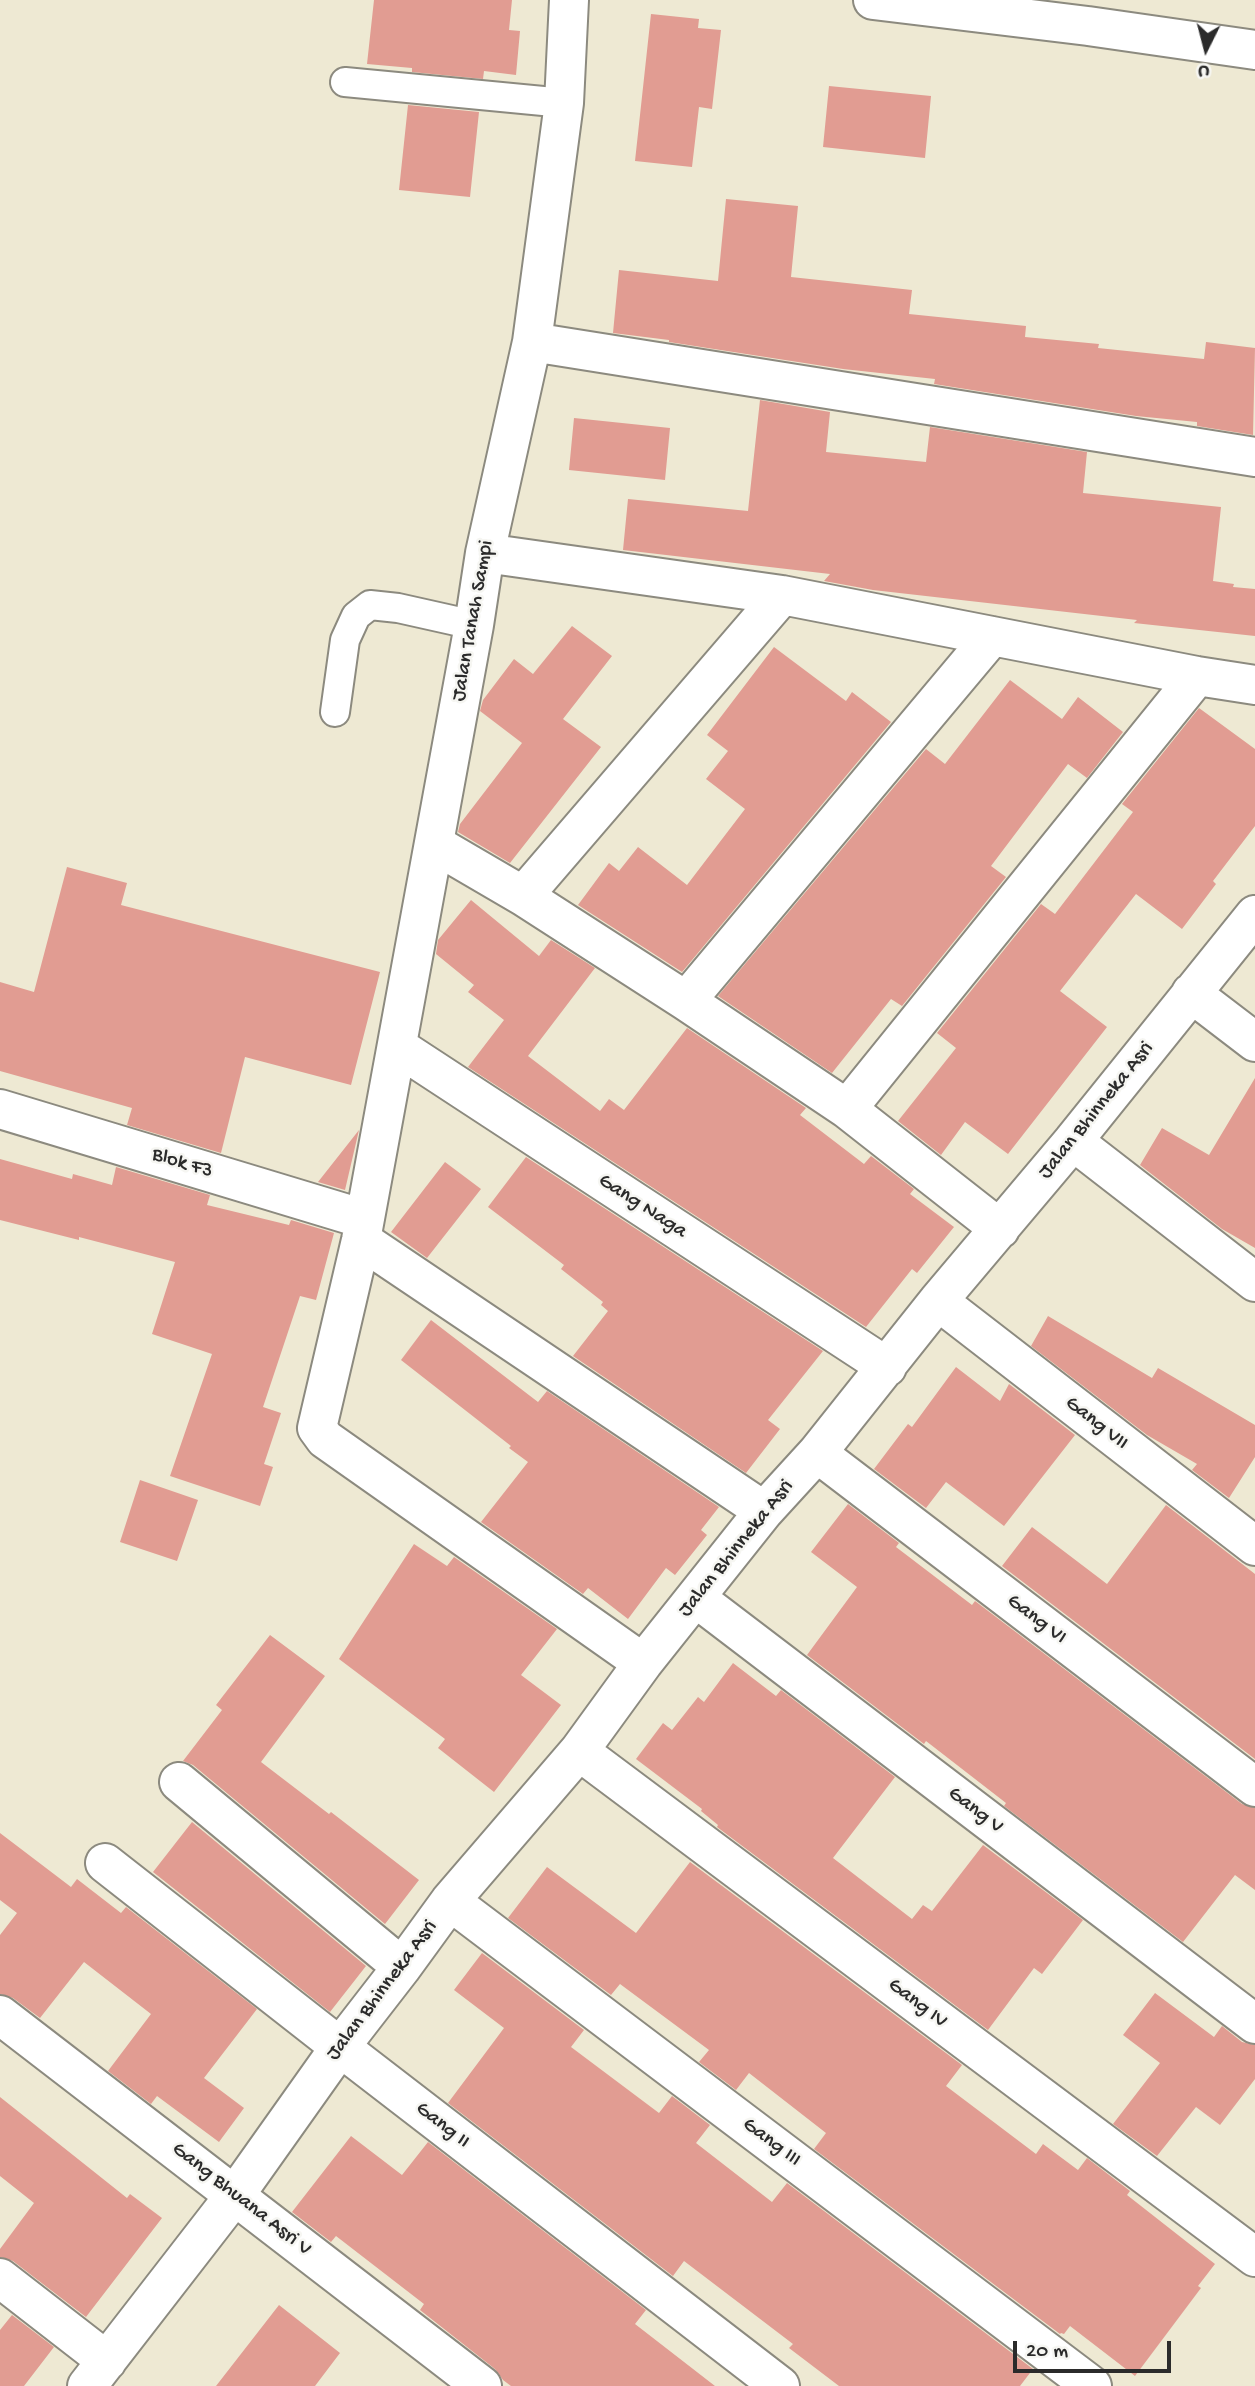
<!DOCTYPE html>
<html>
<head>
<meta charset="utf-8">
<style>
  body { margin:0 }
  #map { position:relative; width:1255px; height:2386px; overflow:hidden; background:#eee9d3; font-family:"Gochi Hand",sans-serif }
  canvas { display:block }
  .north { position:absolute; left:1171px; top:14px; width:70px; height:70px; -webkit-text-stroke:5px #f6f6f2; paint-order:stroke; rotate:186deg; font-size:19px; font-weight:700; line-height:28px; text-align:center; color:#2b2b2b }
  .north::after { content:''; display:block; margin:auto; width:24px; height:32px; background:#2b2b2b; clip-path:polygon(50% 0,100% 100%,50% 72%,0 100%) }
  .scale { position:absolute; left:1013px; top:2341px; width:158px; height:32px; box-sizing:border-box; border:4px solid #2b2b2b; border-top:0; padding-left:9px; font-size:21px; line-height:24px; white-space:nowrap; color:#2b2b2b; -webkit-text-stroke:5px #f6f6f2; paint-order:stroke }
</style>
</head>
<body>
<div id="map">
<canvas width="1255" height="2386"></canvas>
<div class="north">U</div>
<div class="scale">20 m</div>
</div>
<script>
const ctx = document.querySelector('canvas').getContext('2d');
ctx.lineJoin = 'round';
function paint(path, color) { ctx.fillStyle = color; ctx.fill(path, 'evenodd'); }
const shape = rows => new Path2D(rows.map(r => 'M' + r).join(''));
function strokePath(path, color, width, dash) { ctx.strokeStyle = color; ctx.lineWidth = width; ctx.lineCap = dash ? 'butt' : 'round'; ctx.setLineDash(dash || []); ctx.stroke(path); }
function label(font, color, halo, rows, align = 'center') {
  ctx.font = font + ' "Gochi Hand",sans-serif'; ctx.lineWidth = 5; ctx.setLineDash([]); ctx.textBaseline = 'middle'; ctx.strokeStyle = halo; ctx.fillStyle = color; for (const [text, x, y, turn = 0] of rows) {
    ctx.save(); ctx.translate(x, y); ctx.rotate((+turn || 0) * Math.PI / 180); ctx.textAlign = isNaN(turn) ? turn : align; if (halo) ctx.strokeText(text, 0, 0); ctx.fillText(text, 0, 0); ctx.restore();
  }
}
const building = shape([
  [374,0,512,0,509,30,520,31,516,75,484,71,483,79,412,72,412,68,367,64],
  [651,14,699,19,698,28,721,30,712,109,699,107,692,167,635,161],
  [829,86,931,96,925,158,823,147],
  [408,105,479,112,470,197,399,190],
  [726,199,798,206,791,277,912,290,909,314,1026,326,1025,337,1099,344,1098,348,1204,359,1206,342,1255,348,1253,435,1197,426,1197,422,1136,416,934,384,935,379,843,369,669,342,669,340,613,333,619,270,718,281],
  [760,400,830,412,826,452,926,462,930,427,1087,452,1083,493,1221,507,1213,581,1234,584,1233,587,1255,589,1255,636,1134,623,1137,620,873,590,824,581,830,574,623,550,628,499,748,511],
  [574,418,670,428,665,480,569,470],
  [572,626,612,656,563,719,601,747,510,863,458,832,460,824,522,743,480,711,483,700,514,659,533,674],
  [774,647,846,701,852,692,891,722,682,972,578,905,609,863,619,871,638,847,687,885,745,809,706,779,728,751,707,735],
  [1010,680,1062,719,1078,697,1123,732,1087,778,1068,764,991,866,1006,877,902,1006,891,999,832,1073,718,996,926,749,945,764],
  [1199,708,1255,749,1255,826,1213,881,1216,884,1182,929,1136,894,1060,991,1107,1027,1008,1154,965,1122,941,1155,898,1121,956,1048,937,1033,1041,904,1055,914,1133,812,1122,804],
  [67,867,127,883,121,905,380,972,351,1085,245,1057,221,1153,127,1125,132,1108,0,1071,0,982,34,992],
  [471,900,539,956,551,940,595,968,528,1056,600,1111,609,1099,624,1110,687,1028,806,1108,800,1115,864,1164,871,1156,914,1189,910,1194,954,1227,917,1273,912,1269,866,1327,471,1069,468,1067,504,1020,468,992,474,985,436,954,438,940],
  [1255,1078,1255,1248,1222,1229,1140,1165,1162,1128,1209,1155],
  [359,1130,345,1190,318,1182],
  [526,1157,823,1351,768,1420,780,1429,746,1473,573,1356,608,1311,601,1305,603,1302,561,1269,564,1265,488,1207],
  [0,1159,72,1179,73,1174,112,1185,116,1167,210,1195,207,1205,289,1225,291,1220,334,1233,316,1300,300,1296,263,1407,281,1413,264,1464,273,1467,260,1506,170,1476,212,1354,152,1334,175,1262,79,1237,79,1240,0,1220],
  [445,1162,481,1189,427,1258,391,1232],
  [1048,1316,1152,1378,1158,1368,1255,1425,1255,1457,1229,1498,1192,1470,1197,1464,1147,1435,1031,1346],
  [431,1320,538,1402,547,1391,719,1507,701,1530,707,1535,675,1575,666,1568,628,1619,588,1588,583,1594,481,1522,528,1462,509,1448,511,1446,401,1360],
  [956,1367,1000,1401,1009,1384,1075,1435,1004,1526,946,1482,926,1508,874,1469,908,1424,912,1427],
  [140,1480,198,1500,177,1561,120,1542],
  [848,1504,899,1543,896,1547,972,1605,975,1601,1242,1804,1255,1808,1255,1890,1235,1875,1183,1942,1004,1806,1006,1803,926,1741,924,1744,807,1655,857,1587,811,1552],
  [1166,1505,1255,1574,1255,1759,1002,1566,1032,1527,1107,1584],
  [414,1544,447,1566,454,1557,557,1629,521,1675,561,1705,494,1792,438,1748,445,1739,339,1659],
  [270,1635,325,1676,261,1762,329,1814,331,1812,419,1880,385,1924,193,1765,183,1761,222,1710,216,1705],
  [733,1663,776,1696,781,1690,895,1777,833,1858,912,1919,923,1905,932,1911,983,1845,1083,1920,1042,1974,1034,1968,988,2030,717,1827,718,1825,701,1811,702,1809,636,1759,663,1723,672,1730,698,1697,704,1702],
  [192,1822,366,1966,330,2012,153,1872],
  [0,1833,71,1887,77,1879,121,1913,126,1907,257,2009,204,2078,244,2108,219,2142,157,2096,151,2104,108,2071,151,2014,84,1962,40,2018,13,1998,0,1994,0,1935,17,1913,0,1900],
  [690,1862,962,2065,946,2086,1036,2154,1043,2144,1078,2170,1087,2158,1130,2191,1127,2195,1215,2264,1198,2286,1201,2288,1135,2376,1070,2326,1064,2334,1061,2333,1060,2334,814,2149,826,2133,749,2073,736,2090,699,2062,709,2050,620,1984,611,1995,508,1918,547,1867,636,1933],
  [482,1953,584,2030,571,2047,659,2113,672,2096,710,2125,696,2143,772,2202,787,2183,1033,2369,1020,2386,839,2386,789,2348,793,2344,684,2261,673,2276,448,2103,504,2028,454,1990],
  [1155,1993,1214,2037,1222,2026,1242,2042,1255,2045,1255,2079,1220,2125,1196,2107,1157,2156,1113,2124,1160,2063,1123,2035],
  [0,2097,127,2198,130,2194,162,2218,86,2317,13,2261,0,2257,0,2249,34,2203,0,2176],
  [351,2136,402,2175,428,2142,646,2310,635,2324,715,2386,511,2386,503,2380,495,2369,420,2310,424,2304,336,2236,331,2242,292,2212],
  [279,2305,340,2353,315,2386,216,2386],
  [12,2315,54,2347,24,2386,0,2386,0,2330]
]);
const service = shape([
  [345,82,564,103],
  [335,712,345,640,356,616,370,605,398,608,474,625]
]);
const minor = shape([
  [569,0,564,103,532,342,485,553,474,625,361,1240,317,1428,325,1439,643,1663],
  [873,0,1088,26,1255,50],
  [532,342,1255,457],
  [485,553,782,595,1197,676,1255,685],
  [434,844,523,896,686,1001,847,1109,1000,1229],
  [523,896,782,595],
  [1191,993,1255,1042],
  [686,1001,992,636],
  [398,1047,887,1367],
  [0,1109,364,1219],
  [847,1109,1197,676],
  [1073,1141,1255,1282],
  [361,1240,764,1511],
  [938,1301,1255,1546],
  [817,1453,1255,1787],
  [696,1598,1255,2024],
  [579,1751,1255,2257],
  [179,1782,402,1967],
  [105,1863,340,2047,780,2386],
  [450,1901,1092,2386],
  [0,2015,482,2386],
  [0,2278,107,2361],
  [87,2386,235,2195,340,2047,402,1967,450,1901,579,1751,643,1663,764,1511,817,1453,938,1301,1073,1141,1255,915]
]);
const streetNames = [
  ["Jalan Tanah Sampi",474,621,-80],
  ["Jalan Bhinneka Asri",1097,1111,-51],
  ["Blok F3",182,1164,17],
  ["Gang Naga",642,1207,33],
  ["Gang VII",1096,1424,38],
  ["Jalan Bhinneka Asri",737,1549,-51],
  ["Gang VI",1036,1620,37],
  ["Gang V",975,1811,37],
  ["Jalan Bhinneka Asri",383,1991,-53],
  ["Gang IV",917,2004,37],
  ["Gang II",442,2126,38],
  ["Gang III",771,2143,37],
  ["Gang Bhuana Asri V",241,2200,38]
];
paint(building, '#e19c92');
strokePath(service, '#8c8a7f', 32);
strokePath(minor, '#8c8a7f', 42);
strokePath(service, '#fff', 28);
strokePath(minor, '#fff', 38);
label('21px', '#2b2b2b', '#f6f6f2', streetNames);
</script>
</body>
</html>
